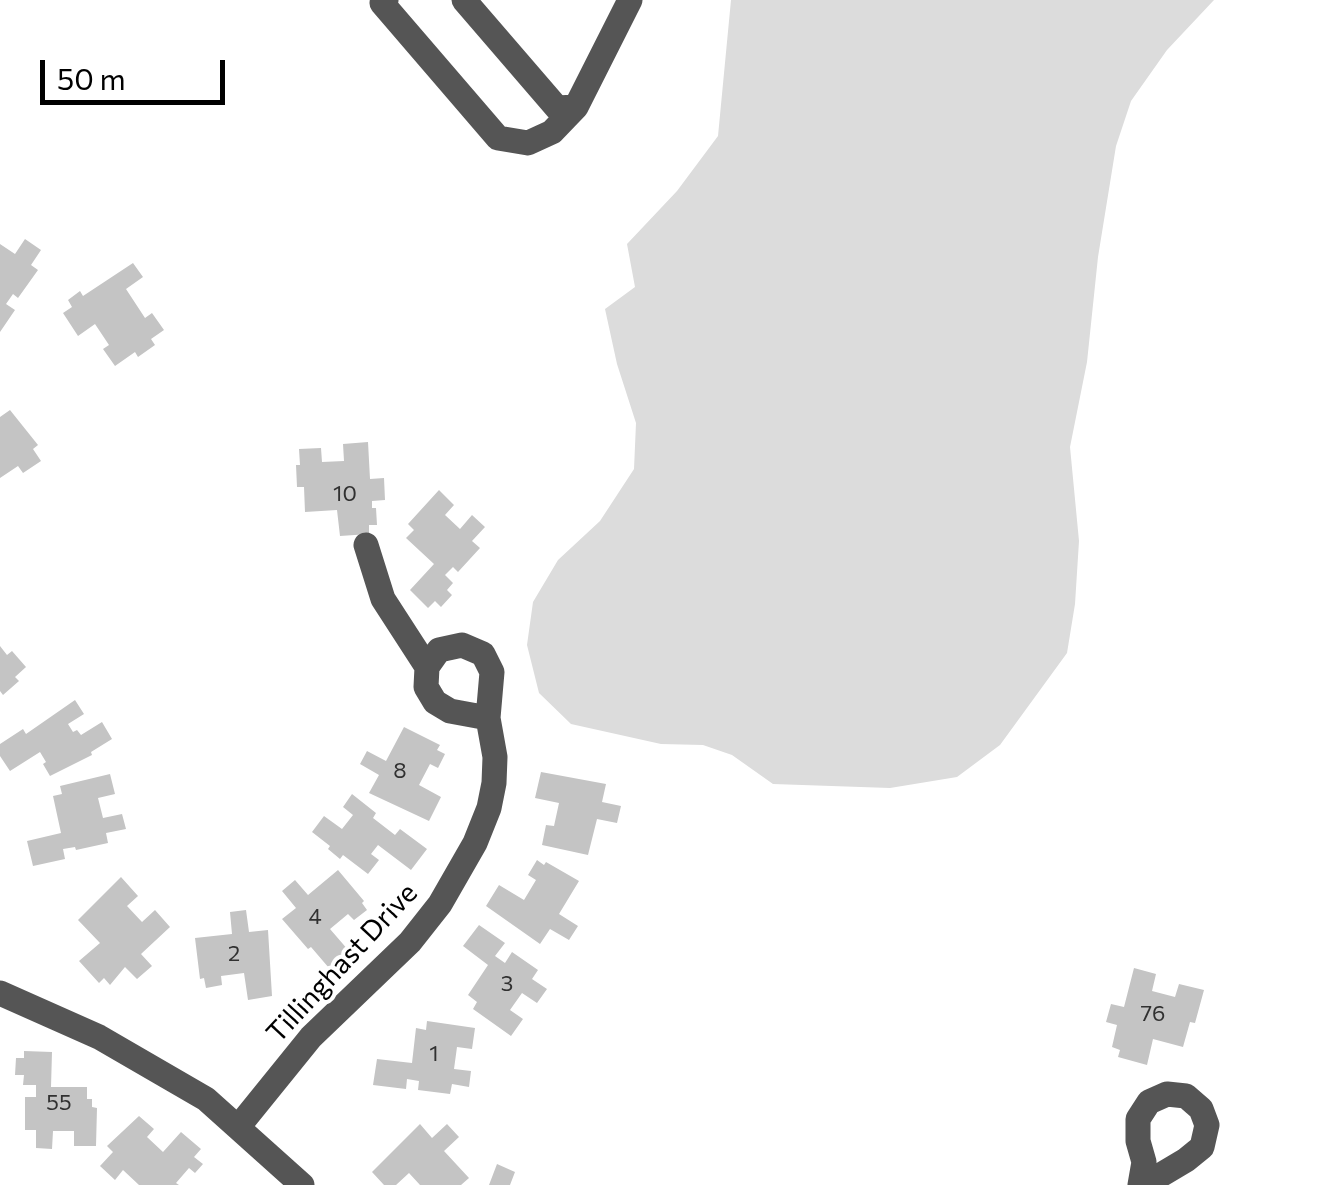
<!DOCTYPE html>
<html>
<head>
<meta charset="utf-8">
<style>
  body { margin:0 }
  #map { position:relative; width:1339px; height:1185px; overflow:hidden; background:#fff; font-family:Commissioner,sans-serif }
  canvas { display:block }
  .scale { position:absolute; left:40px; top:60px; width:185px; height:45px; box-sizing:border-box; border:5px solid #000; border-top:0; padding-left:12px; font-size:30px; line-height:35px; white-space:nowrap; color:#000; -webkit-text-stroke:8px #fff; paint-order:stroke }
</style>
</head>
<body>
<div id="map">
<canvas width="1339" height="1185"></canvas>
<div class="scale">50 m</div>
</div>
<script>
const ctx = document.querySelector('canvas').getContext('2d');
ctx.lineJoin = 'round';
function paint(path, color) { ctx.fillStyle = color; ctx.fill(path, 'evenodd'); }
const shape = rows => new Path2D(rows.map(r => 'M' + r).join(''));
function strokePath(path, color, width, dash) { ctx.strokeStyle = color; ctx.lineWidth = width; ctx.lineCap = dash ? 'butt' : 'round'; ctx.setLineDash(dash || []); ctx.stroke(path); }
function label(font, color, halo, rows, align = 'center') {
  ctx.font = font + ' Commissioner,sans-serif'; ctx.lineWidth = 8; ctx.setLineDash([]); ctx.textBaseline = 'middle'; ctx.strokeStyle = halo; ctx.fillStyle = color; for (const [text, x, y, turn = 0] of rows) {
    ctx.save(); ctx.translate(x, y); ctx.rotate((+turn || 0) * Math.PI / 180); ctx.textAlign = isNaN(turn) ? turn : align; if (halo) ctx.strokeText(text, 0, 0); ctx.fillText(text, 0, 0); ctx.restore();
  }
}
const green = shape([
  [731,0,1214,0,1167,50,1131,101,1116,146,1098,257,1087,362,1070,447,1079,541,1075,604,1067,653,1000,745,957,777,890,788,773,784,732,755,703,745,661,744,571,724,539,693,527,645,533,602,558,560,600,521,634,469,636,423,617,364,605,309,635,287,627,244,677,191,718,136]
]);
const building = shape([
  [25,239,41,250,31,265,38,270,18,298,13,294,6,304,15,310,0,332,0,244,15,254],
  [133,263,143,277,126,289,145,318,152,313,164,330,151,339,155,345,138,357,135,352,115,366,103,349,109,345,95,324,78,336,63,313,72,307,68,300,80,291,83,296],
  [10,410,38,445,33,449,41,461,23,473,18,466,0,478,0,417],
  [368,442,370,479,384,478,385,500,372,501,372,508,376,508,377,525,369,525,369,534,340,536,337,510,305,512,304,487,297,487,296,465,300,465,299,449,321,448,322,462,344,461,343,444],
  [439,490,454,505,445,515,460,529,472,515,485,527,472,541,480,548,458,572,453,567,445,575,453,583,447,590,452,595,441,607,435,601,428,608,410,590,434,564,406,538,414,530,408,524],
  [0,646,7,655,12,651,26,667,15,677,19,681,3,695,0,691],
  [75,700,84,714,68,724,73,732,77,730,81,735,102,722,112,739,91,752,92,755,50,776,43,764,46,762,40,752,10,771,0,756,0,744,23,729,26,734],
  [404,727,440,745,437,750,445,754,438,768,430,764,419,785,441,797,429,821,369,793,379,775,360,764,367,751,386,761],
  [541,772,606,784,602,802,621,806,617,823,597,819,588,855,542,845,546,825,554,826,559,803,535,798],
  [110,774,115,794,98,798,103,818,122,814,126,829,106,833,108,843,76,850,75,847,63,849,65,859,33,866,27,841,61,833,53,796,62,794,60,786],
  [352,794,376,813,373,818,395,835,400,829,427,849,411,870,378,845,371,854,379,860,368,874,343,855,340,859,328,849,330,846,312,832,324,816,342,829,353,815,343,807],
  [537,860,544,865,546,862,579,881,559,914,578,926,569,940,550,929,540,944,486,906,499,885,524,900,536,880,528,875],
  [338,870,364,901,362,903,367,910,354,920,348,914,330,929,349,951,329,968,311,947,308,949,282,919,296,908,282,891,295,880,308,895],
  [121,877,138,896,127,906,142,922,155,910,170,927,141,954,152,966,137,979,125,967,110,985,104,978,99,983,79,961,100,943,78,920],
  [246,910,249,932,268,930,272,996,248,1000,244,973,221,976,222,985,206,988,204,978,200,979,195,938,232,934,230,912],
  [479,925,505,943,495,956,505,963,512,952,538,970,532,979,547,989,537,1003,522,993,510,1010,523,1019,511,1036,473,1009,477,1002,468,995,488,965,463,946],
  [1134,968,1156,974,1152,991,1175,997,1179,984,1204,990,1195,1023,1190,1022,1183,1047,1153,1039,1147,1065,1118,1057,1120,1050,1112,1047,1117,1025,1106,1022,1111,1004,1124,1007],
  [427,1021,475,1028,472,1049,457,1047,454,1069,471,1071,469,1087,452,1084,450,1094,418,1090,419,1081,407,1079,406,1089,373,1085,377,1059,412,1063,416,1028,426,1030],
  [24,1051,52,1052,51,1087,87,1087,87,1099,92,1099,92,1107,97,1108,96,1146,74,1146,74,1131,53,1131,52,1149,36,1148,36,1130,25,1130,25,1097,36,1097,36,1085,23,1085,24,1075,15,1075,16,1058,24,1058],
  [139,1116,154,1129,147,1137,163,1152,181,1132,201,1149,194,1157,203,1164,195,1173,189,1168,176,1183,179,1185,139,1185,123,1170,115,1180,100,1166,113,1152,107,1146],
  [420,1124,432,1138,447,1124,459,1137,444,1151,469,1178,461,1185,420,1185,409,1173,396,1185,384,1185,372,1172],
  [497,1164,515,1172,510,1185,489,1185]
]);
const minor = shape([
  [386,0,382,3,498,138,528,143,552,132,576,107,630,0],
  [464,0,557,108,576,107],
  [366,545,383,599,427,667],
  [0,993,99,1037,206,1099,302,1185],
  [239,1126,311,1037,410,942,440,904,475,843,489,808,494,783,495,757,488,718,492,672,483,654,462,645,439,650,427,667,426,687,435,702,450,711,488,718],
  [1140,1185,1144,1162,1138,1141,1138,1119,1149,1102,1167,1094,1186,1096,1201,1109,1207,1125,1202,1147,1186,1160,1144,1185]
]);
const numberNames = [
  ["10",345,494],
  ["8",400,771],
  ["4",315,917],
  ["2",234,954],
  ["3",507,984],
  ["76",1153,1014],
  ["1",434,1054],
  ["55",59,1103]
];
const streetNames = [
  ["Tillinghast Drive",342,963,-47]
];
paint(green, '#dcdcdc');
paint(building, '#c4c4c4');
strokePath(minor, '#555', 25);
label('22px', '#313131', null, numberNames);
label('28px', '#000', '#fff', streetNames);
</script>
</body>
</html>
